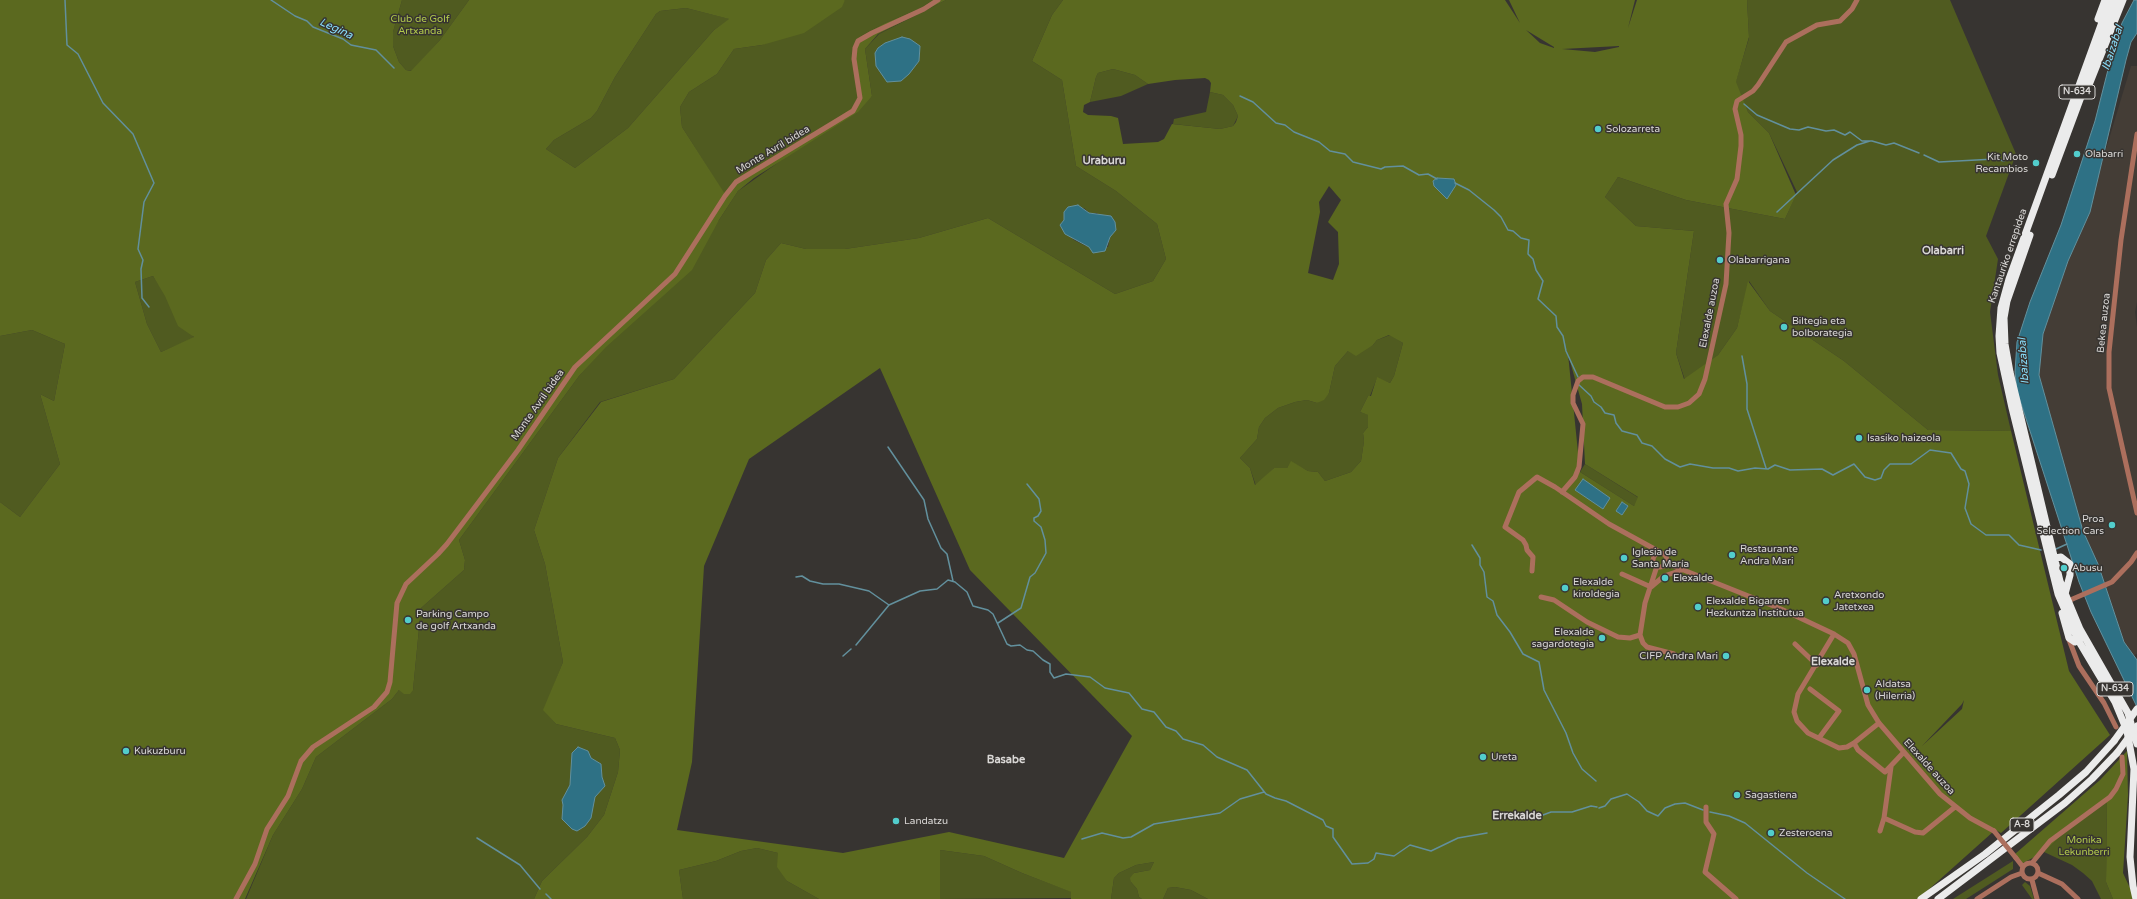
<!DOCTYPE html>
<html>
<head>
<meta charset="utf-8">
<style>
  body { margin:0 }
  canvas { display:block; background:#373431 }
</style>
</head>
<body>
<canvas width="2137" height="899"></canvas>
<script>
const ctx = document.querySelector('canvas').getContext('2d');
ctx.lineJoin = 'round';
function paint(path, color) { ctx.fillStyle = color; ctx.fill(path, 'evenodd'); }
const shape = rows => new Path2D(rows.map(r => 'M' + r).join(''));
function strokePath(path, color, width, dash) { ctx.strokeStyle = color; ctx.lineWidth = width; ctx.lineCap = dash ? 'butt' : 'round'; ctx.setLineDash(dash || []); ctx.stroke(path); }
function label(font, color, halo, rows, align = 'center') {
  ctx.font = font + ' "Varela Round",sans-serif'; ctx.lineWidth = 3; ctx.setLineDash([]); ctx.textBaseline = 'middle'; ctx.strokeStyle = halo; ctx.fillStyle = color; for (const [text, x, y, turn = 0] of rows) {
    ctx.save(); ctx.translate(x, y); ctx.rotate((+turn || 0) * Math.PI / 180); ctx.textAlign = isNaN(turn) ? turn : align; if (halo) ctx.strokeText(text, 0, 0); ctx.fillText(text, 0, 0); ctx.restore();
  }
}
const built = shape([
  [2131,66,2137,66,2137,302,2135,312,2137,327,2137,654,2134,655,2124,642,2098,564,2083,531,2039,375,2043,334,2068,261,2090,212,2094,189]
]);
const green = shape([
  [402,0,469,0,440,40,412,71,406,70,399,62,393,46,393,32],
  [845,0,933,0,919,9,885,23,861,36,861,91,852,109,725,195,682,127,680,107,689,92,717,74,734,49,762,45,841,5],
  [946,0,1063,0,1052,15,1032,61,1062,80,1076,166,1116,191,1157,224,1166,259,1153,281,1115,294,988,218,919,238,845,249,806,249,781,243,766,260,755,293,674,379,600,402,558,458,534,530,545,564,563,662,544,710,556,724,615,738,620,750,618,772,604,815,587,837,542,881,534,899,246,899,273,835,302,789,316,757,392,699,399,690,413,690,421,608,464,570,465,560,459,540,579,376,719,220,738,191,872,96,865,49,879,34],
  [1084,208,1089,213,1097,213,1110,237,1108,247,1086,246,1074,240,1060,225,1064,220],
  [1747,0,1950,0,2016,154,1986,236,1998,259,1990,312,1998,375,2011,431,1928,430,1844,361,1770,311,1749,281,1737,328,1718,355,1685,380,1676,353,1694,231,1636,226,1605,197,1618,177,1686,200,1785,219,1797,192,1769,133,1748,112,1735,84,1749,38],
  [686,8,730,19,714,30,628,128,575,168,546,149,554,140,591,118,597,111,615,77,656,14,660,11],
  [1113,69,1135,75,1148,84,1121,96,1090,102,1096,77,1098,73],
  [1210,92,1223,95,1233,105,1238,116,1233,126,1220,129,1173,124,1174,119,1206,112],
  [153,276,194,338,161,352,147,324,135,282],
  [32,330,65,344,54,401,40,394,60,464,20,517,0,502,0,336],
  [1390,335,1403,343,1394,376,1390,383,1377,378,1370,396,1368,396,1360,412,1369,415,1368,427,1363,433,1364,441,1361,461,1351,472,1325,481,1318,472,1308,471,1291,462,1287,468,1274,468,1256,486,1250,468,1240,458,1257,439,1259,427,1265,418,1278,408,1295,402,1307,400,1317,403,1329,393,1335,366,1348,351,1373,345,1377,340],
  [1585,464,1639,498,1634,506,1580,472],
  [2107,802,2106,882,2113,899,2101,899,2092,881,2083,873,2072,865,2044,852,2063,834],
  [757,848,778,853,787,881,819,899,683,899,679,870,716,861,741,851],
  [940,850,984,856,1022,873,1072,892,1071,898,940,899],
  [2013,861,2013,869,1966,899,1953,899],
  [1154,862,1150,870,1134,873,1131,882,1137,889,1139,897,1142,899,1111,899,1114,878,1119,873,1136,865],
  [2025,882,2030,886,2034,899,2032,899,2022,885],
  [1175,887,1191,890,1208,899,1163,899,1168,888]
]);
const forest = shape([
  [0,0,402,0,393,32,393,46,399,62,406,70,411,71,440,40,469,0,845,0,842,7,804,33,762,45,734,49,717,74,689,92,680,107,682,127,725,194,730,186,744,174,815,133,858,104,854,55,861,36,885,23,919,9,933,0,946,0,878,34,865,49,872,96,858,112,754,178,738,191,719,220,692,270,606,347,579,376,459,540,465,560,464,570,421,608,413,690,410,694,404,694,399,690,392,699,316,757,302,789,273,835,245,899,0,899,0,502,20,517,60,464,40,394,54,401,65,344,32,330,0,336],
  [686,8,729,19,714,30,628,128,575,168,546,149,554,140,591,118,597,111,615,77,656,14,660,11],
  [153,276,165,296,178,326,194,337,161,352,147,324,135,282],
  [1063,0,1505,0,1520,23,1509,0,1635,0,1628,28,1637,0,1747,0,1749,37,1736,82,1748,112,1769,133,1796,195,1785,219,1686,200,1618,177,1605,197,1636,226,1694,231,1676,353,1684,379,1718,355,1737,328,1748,281,1770,311,1844,361,1928,430,2011,431,2069,671,2110,735,2001,833,1985,824,1994,831,1918,899,1208,899,1191,890,1175,887,1168,888,1163,899,1142,899,1139,897,1137,889,1131,882,1130,878,1134,873,1150,870,1154,862,1136,865,1119,873,1114,878,1111,899,1071,899,1071,892,1022,873,984,856,940,850,940,899,819,899,787,881,777,867,778,853,757,848,741,851,716,861,679,870,683,899,534,899,542,881,587,837,604,815,618,772,620,750,615,738,556,724,543,710,563,662,545,564,534,530,558,458,601,402,674,379,755,293,766,260,781,243,806,249,845,249,919,238,988,218,1115,294,1153,281,1166,259,1157,224,1116,191,1076,166,1062,80,1032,61,1052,15],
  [1526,30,1554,47,1554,48,1540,43],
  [1619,47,1595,52,1562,49,1619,46],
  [1113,69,1135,75,1148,84,1175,80,1205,78,1209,80,1211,83,1210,92,1223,95,1233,105,1238,116,1236,122,1233,126,1220,129,1172,124,1164,139,1158,142,1123,144,1118,118,1111,116,1088,115,1083,112,1084,105,1090,102,1096,77,1098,73],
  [1329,186,1341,200,1328,222,1338,232,1339,264,1333,280,1308,273,1320,212,1319,202],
  [1389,335,1403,343,1394,376,1390,383,1377,377,1371,396,1368,396,1360,412,1368,415,1368,427,1363,433,1364,441,1361,461,1351,472,1325,481,1318,472,1308,471,1291,461,1287,468,1274,468,1255,485,1250,468,1240,458,1257,439,1259,427,1265,418,1278,408,1295,402,1307,400,1317,403,1324,400,1329,393,1335,366,1348,351,1356,356,1373,345,1377,340],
  [1568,354,1582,404,1585,464,1638,497,1634,506,1580,472],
  [880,368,970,570,1132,736,1064,858,949,832,843,853,677,830,692,762,704,566,749,459],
  [1964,700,1962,709,1922,746,1962,704],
  [2127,751,2128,795,2123,873,2135,899,2113,899,2106,882,2107,802,2063,834,2044,852,2021,864,2015,854,2100,780]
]);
const water = shape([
  [2134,0,2137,0,2137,33,2131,42,2126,60,2090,212,2068,261,2043,334,2039,375,2083,531,2098,564,2124,642,2137,660,2137,707,2091,612,2079,582,2017,391,2015,372,2017,342,2030,302,2061,225,2095,121,2112,54,2122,23,2134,0],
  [902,37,910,39,920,46,919,61,909,74,901,81,887,82,876,66,875,53,878,48,885,43,902,37],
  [1437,178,1454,179,1456,185,1447,199,1434,186,1433,181,1437,178],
  [1078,205,1089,213,1111,216,1115,222,1116,230,1110,237,1105,251,1093,253,1089,247,1065,234,1060,225,1064,220,1064,212,1068,207,1078,205],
  [1583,479,1610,498,1603,509,1575,490,1583,479],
  [1622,502,1628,506,1622,515,1616,511,1622,502],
  [578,747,588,751,591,758,601,764,602,777,605,786,595,797,591,818,585,826,577,831,572,829,562,819,563,805,562,800,570,785,572,753,578,747]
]);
const stream = shape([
  [65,0,67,45,78,54,103,103,133,134,154,183,144,202,138,249,143,260,141,269,142,298,149,307],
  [271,0,295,16,307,21,313,27,343,39,351,45,376,50,394,68],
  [1240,96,1253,102,1276,123,1285,125,1294,132,1319,142,1330,151,1345,154,1353,162,1381,169,1385,167,1403,166,1419,175,1428,174,1437,179],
  [1744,104,1757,115,1790,129,1799,130,1808,127,1826,131,1834,130,1845,135,1850,132,1862,141,1872,141,1886,145,1894,143,1919,153],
  [1924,155,1939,162,1995,159,2004,161],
  [1455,183,1469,190,1494,210,1501,217,1508,230,1513,231,1521,238,1529,240,1528,254,1533,259,1536,270,1543,281,1538,299,1556,316,1557,327,1563,336,1566,351,1578,377],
  [1777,212,1833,160,1857,145,1870,141],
  [1742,356,1747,384,1747,409,1766,468],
  [1578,384,1591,396,1594,402,1601,407,1605,413,1614,415,1616,423,1622,431,1637,435,1642,443,1652,446,1665,459,1680,467,1690,464,1713,468,1729,468,1738,471,1755,468,1768,469,1775,465,1790,470,1822,469,1833,475,1854,464,1865,477,1875,480,1881,478,1884,470,1890,464,1911,464,1930,450,1951,453,1961,469,1965,471,1969,484,1965,508,1971,524,1986,535,2009,535,2019,545,2041,550],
  [888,447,924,500,928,519,941,548,947,554,953,581],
  [1472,545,1480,558,1480,565,1484,572,1487,597,1493,601,1497,615,1510,632,1523,654,1539,662,1544,690,1566,733,1573,753,1582,769,1596,781],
  [2056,549,2067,544],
  [796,577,802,576,810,581,823,584,839,584,869,591,889,605,920,591,937,589,948,580,955,582,967,592,973,606,988,610,993,614,1007,644,1011,646,1020,645,1027,650,1033,651,1043,660,1050,664,1050,672,1054,678,1066,674,1090,677,1105,688,1129,693,1142,709,1154,712,1166,727,1176,731,1183,739,1203,745,1217,757,1247,770,1266,794,1275,798,1286,801,1323,820,1326,826,1333,829,1333,837,1352,864,1368,863,1374,859,1376,853,1394,856,1410,845,1431,851,1458,838,1487,833],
  [998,623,1021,608,1030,577,1035,573,1046,553,1045,540,1041,527,1034,521,1034,518,1038,516,1041,511,1039,499,1027,484],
  [856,645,889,605],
  [843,656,851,649],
  [1599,808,1605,806,1611,799,1627,794,1639,802,1647,811,1658,816,1665,808,1675,804,1685,803,1703,810],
  [1710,812,1729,816,1745,823,1807,873,1845,899],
  [1543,815,1551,812,1572,812,1591,806,1597,807],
  [1517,818,1526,814,1538,814],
  [477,838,520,865,540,889],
  [1082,839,1102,833,1123,838,1131,837,1154,824,1220,813,1240,799,1264,792],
  [546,894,551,899]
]);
const minor = shape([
  [2137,134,2121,240,2109,352,2109,388,2137,513],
  [1562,492,1575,477,1579,467,1583,424,1573,403,1573,395,1578,381,1583,377,1593,377,1665,407,1678,407,1689,403,1699,394,1705,379,1726,284,1729,233,1726,204,1737,179,1741,146,1741,135,1735,109,1737,101,1753,91,1758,85,1786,42,1817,25,1840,21,1852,9,1857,0],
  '1653 560a7 7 0 1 1 14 0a7 7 0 1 1-14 0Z',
  [1666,563,1781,609,1834,634,1848,643,1854,654,1868,705,1879,723,1940,794,1970,818,1994,831],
  [1657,566,1645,603,1640,635,1643,643,1647,647,1674,654],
  [1532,571,1533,557,1527,550,1526,545,1523,540,1505,527,1519,492,1537,477,1555,487,1609,524,1660,552],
  [1622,574,1651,587],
  [1651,587,1664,576,1682,570],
  [1541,597,1554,600,1587,622,1618,637,1630,638,1640,635],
  [2068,601,2112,582,2131,562,2137,553],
  [1834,634,1798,694,1794,712,1797,721,1808,733,1839,748,1847,747,1854,743,1879,723],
  [2068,637,2079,666,2104,703,2116,727],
  [1795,644,1817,665],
  [1810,689,1839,711,1819,738],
  [1854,743,1858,750,1885,772,1903,753],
  [1706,807,1706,822,1714,834,1705,872,1736,899],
  [1884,818,1915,832,1923,833,1955,807],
  [1880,831,1884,818,1891,767],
  [2016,858,2023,867],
  '2022 871a8 8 0 1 1 16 0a8 8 0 1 1-16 0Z',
  [2032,863,2050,841,2110,797,2116,789,2123,774,2122,757],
  [2038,873,2062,884,2078,899],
  [2032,880,2037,899],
  [236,899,255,864,267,829,288,796,301,761,313,747,374,707,387,692,390,682,397,603,406,584,438,554,447,544,518,450,575,367,675,274,725,196,736,182,853,111,860,98,854,59,855,48,858,41,872,33,924,9,938,0],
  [1977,899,2011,877,2022,873]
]);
const highway = shape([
  [2110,0,2009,279,2001,308,1999,336,2000,353,2012,408,2058,594,2078,640,2115,702,2127,731,2134,769,2130,857,2133,886,2136,899],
  [2098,19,2105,0],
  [2089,85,2123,0],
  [2052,175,2117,0],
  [2030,235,2007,301,2004,318,2005,344,2010,372,2060,581,2080,629,2128,713,2137,744],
  [2050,559,2061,557,2070,564,2070,575,2065,594],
  [2062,613,2069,638,2075,642,2080,639],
  [1921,899,1985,854,2059,795,2086,772,2114,741],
  [1938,899,2065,803,2092,779,2117,753]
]);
const minorBridge = shape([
  [1994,831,2016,858]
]);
const highwayBridge = shape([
  [2114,741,2137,709],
  [2117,753,2137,726]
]);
const markers = [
  [1598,129,4,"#52cdcc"],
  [2077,154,4,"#52cdcc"],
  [2036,163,4,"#52cdcc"],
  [1720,260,4,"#52cdcc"],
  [1784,327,4,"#52cdcc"],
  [1859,438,4,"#52cdcc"],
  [2112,525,4,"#52cdcc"],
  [1732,555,4,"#52cdcc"],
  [1624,558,4,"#52cdcc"],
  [2064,568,4,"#52cdcc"],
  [1665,578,4,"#52cdcc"],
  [1565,588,4,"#52cdcc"],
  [1826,601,4,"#52cdcc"],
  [1698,607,4,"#52cdcc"],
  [408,620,4,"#52cdcc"],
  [1602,638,4,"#52cdcc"],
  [1726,656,4,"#52cdcc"],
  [1867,690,4,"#52cdcc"],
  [126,751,4,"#52cdcc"],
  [1483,757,4,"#52cdcc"],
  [1737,795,4,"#52cdcc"],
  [896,821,4,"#52cdcc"],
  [1771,833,4,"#52cdcc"]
];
const shields = [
  [2077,92,36],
  [2115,689,36],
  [2022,825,24]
];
const shieldNames = [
  ["N-634",2077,92],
  ["N-634",2115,689],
  ["A-8",2022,825]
];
const parkNames = [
  ["Club de Golf",420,19],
  ["Artxanda",420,31],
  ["Monika",2084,840],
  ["Lekunberri",2084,852]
];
const poiNames = [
  ["Solozarreta",1606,129],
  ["Olabarri",2085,154],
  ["Kit Moto",2028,157,"right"],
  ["Recambios",2028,169,"right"],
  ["Olabarrigana",1728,260],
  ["Biltegia eta",1792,321],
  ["bolborategia",1792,333],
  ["Isasiko haizeola",1867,438],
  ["Proa",2104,519,"right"],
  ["Selection Cars",2104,531,"right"],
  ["Restaurante",1740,549],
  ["Andra Mari",1740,561],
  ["Iglesia de",1632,552],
  ["Santa María",1632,564],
  ["Abusu",2072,568],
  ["Elexalde",1673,578],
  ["Elexalde",1573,582],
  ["kiroldegia",1573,594],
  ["Aretxondo",1834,595],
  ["Jatetxea",1834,607],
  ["Elexalde Bigarren",1706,601],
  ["Hezkuntza Institutua",1706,613],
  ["Parking Campo",416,614],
  ["de golf Artxanda",416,626],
  ["Elexalde",1594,632,"right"],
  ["sagardotegia",1594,644,"right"],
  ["CIFP Andra Mari",1718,656,"right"],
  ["Aldatsa",1875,684],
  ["(Hilerria)",1875,696],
  ["Kukuzburu",134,751],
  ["Ureta",1491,757],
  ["Sagastiena",1745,795],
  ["Landatzu",904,821],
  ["Zesteroena",1779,833]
];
const streetNames = [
  ["Monte Avril bidea",773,150,-31],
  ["Kantauriko errepidea",2008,256,-71],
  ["Elexalde auzoa",1710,313,-79],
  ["Bekea auzoa",2104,323,-84],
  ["Monte Avril bidea",538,405,-55],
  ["Elexalde auzoa",1929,767,48]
];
const waterNames = [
  ["Legina",336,29,25],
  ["Ibaizabal",2113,48,-72],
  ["Ibaizabal",2024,361,-94]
];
const neighbourhoodNames = [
  ["Uraburu",1104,161],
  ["Olabarri",1943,251],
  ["Elexalde",1833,662],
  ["Basabe",1006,760],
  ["Errekalde",1517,816]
];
paint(built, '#443d36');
paint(green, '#505b20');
paint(forest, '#5b691f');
paint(water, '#2e7185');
strokePath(water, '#62909d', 1);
strokePath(stream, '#62909d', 1.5);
strokePath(minor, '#ac6f5d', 5);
strokePath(highway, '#ebebeb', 7);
strokePath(minorBridge, '#ac6f5d', 5);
strokePath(highwayBridge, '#ebebeb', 7);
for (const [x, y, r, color] of markers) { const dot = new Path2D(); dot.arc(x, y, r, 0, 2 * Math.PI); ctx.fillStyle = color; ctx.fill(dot); strokePath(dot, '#373431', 1.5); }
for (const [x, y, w] of shields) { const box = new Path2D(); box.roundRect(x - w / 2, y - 7, w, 14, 3); ctx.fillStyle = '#373431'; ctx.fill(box); strokePath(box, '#dad8d6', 1); }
label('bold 9px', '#dad8d6', null, shieldNames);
label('10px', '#b3cb4c', '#373431', parkNames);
label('10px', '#dad8d6', '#373431', poiNames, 'left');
label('10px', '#dad8d6', '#373431', streetNames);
label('italic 11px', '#88ddfa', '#373431', waterNames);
label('bold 11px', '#dad8d6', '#373431', neighbourhoodNames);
</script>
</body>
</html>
